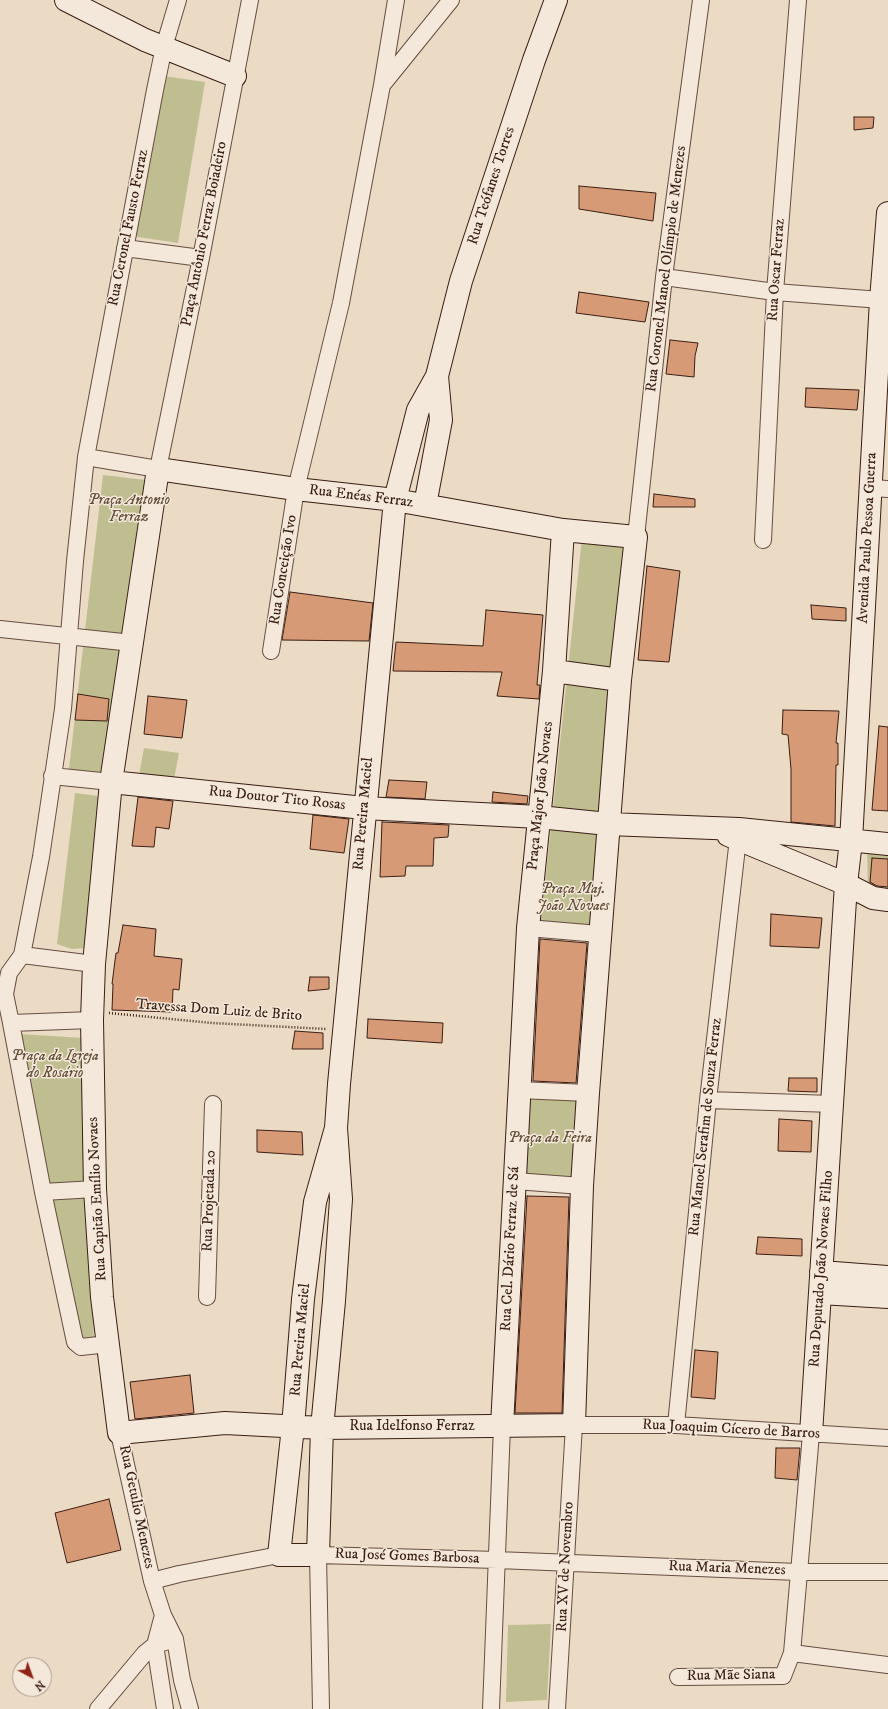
<!DOCTYPE html>
<html>
<head>
<meta charset="utf-8">
<style>
  body { margin:0 }
  #map { position:relative; width:888px; height:1709px; overflow:hidden; background:#ecdbc4; font-family:"IM FELL DW Pica",serif }
  canvas { display:block }
  .north { position:absolute; left:12px; top:1657px; width:40px; height:40px; box-sizing:border-box; background:#f3e8d9; border:1px solid #a9978a; border-radius:50%; rotate:139deg; font-size:11px; font-weight:700; line-height:16px; text-align:center; color:#3a1e14 }
  .north::after { content:''; display:block; margin:auto; width:14px; height:18px; background:#8f2418; clip-path:polygon(50% 0,100% 100%,50% 72%,0 100%) }
</style>
</head>
<body>
<div id="map">
<canvas width="888" height="1709"></canvas>
<div class="north">N</div>
</div>
<script>
const ctx = document.querySelector('canvas').getContext('2d');
ctx.lineJoin = 'round';
function paint(path, color) { ctx.fillStyle = color; ctx.fill(path, 'evenodd'); }
const shape = rows => new Path2D(rows.map(r => 'M' + r).join(''));
function strokePath(path, color, width, dash) { ctx.strokeStyle = color; ctx.lineWidth = width; ctx.lineCap = dash ? 'butt' : 'round'; ctx.setLineDash(dash || []); ctx.stroke(path); }
function label(font, color, halo, rows, align = 'center') {
  ctx.font = font + ' "IM FELL DW Pica",serif'; ctx.lineWidth = 3; ctx.setLineDash([]); ctx.textBaseline = 'middle'; ctx.strokeStyle = halo; ctx.fillStyle = color; for (const [text, x, y, turn = 0] of rows) {
    ctx.save(); ctx.translate(x, y); ctx.rotate((+turn || 0) * Math.PI / 180); ctx.textAlign = isNaN(turn) ? turn : align; if (halo) ctx.strokeText(text, 0, 0); ctx.fillText(text, 0, 0); ctx.restore();
  }
}
const green = shape([
  [157,75,205,82,178,243,131,236],
  [103,475,163,482,123,782,68,777],
  [582,538,633,545,599,934,540,929],
  [144,748,179,753,174,779,139,775],
  [75,793,105,797,86,948,72,949,57,944],
  [867,841,888,843,888,898,868,896],
  [20,1034,83,1038,94,1341,79,1343],
  [529,1098,581,1101,575,1181,520,1177],
  [551,1624,547,1700,506,1702,508,1625]
]);
const building = shape([
  [854,117,874,117,873,128,854,130,854,117],
  [579,186,656,193,653,221,579,209,579,186],
  [579,292,649,302,645,322,576,313,579,292],
  [670,340,698,343,695,356,694,377,666,374,670,340],
  [806,388,859,390,857,410,805,407,806,388],
  [654,494,695,499,695,507,653,507,654,494],
  [647,566,680,571,669,662,638,660,647,566],
  [290,592,373,603,369,641,282,640,290,592],
  [811,605,846,608,846,621,812,619,811,605],
  [486,610,543,615,537,685,540,685,539,699,497,696,502,672,393,671,396,642,483,646,486,610],
  [78,694,109,699,107,721,75,720,78,694],
  [148,696,187,700,182,738,144,734,148,696],
  [783,710,839,711,836,743,838,743,838,765,836,765,835,826,791,822,791,769,788,735,782,734,783,710],
  [879,726,888,727,888,811,872,810,879,726],
  [389,780,427,782,425,799,386,797,389,780],
  [493,792,528,796,527,804,492,802,493,792],
  [138,797,173,801,169,829,156,827,154,847,132,846,138,797],
  [313,815,349,819,344,853,310,849,313,815],
  [382,822,449,825,448,837,434,838,433,866,406,866,405,876,380,877,382,822],
  [872,858,888,859,888,887,877,886,870,882,872,858],
  [771,914,822,918,819,948,770,946,771,914],
  [123,925,156,929,154,956,182,959,179,990,173,989,172,1012,112,1010,113,984,112,984,116,953,118,953,123,925],
  [540,939,587,943,576,1083,533,1081,540,939],
  [310,977,329,977,329,989,308,991,310,977],
  [368,1019,443,1023,442,1043,367,1038,368,1019],
  [295,1031,323,1033,323,1049,292,1049,295,1031],
  [789,1078,817,1078,817,1092,788,1091,789,1078],
  [779,1119,812,1121,811,1152,778,1151,779,1119],
  [257,1130,302,1132,303,1155,257,1152,257,1130],
  [527,1196,569,1197,562,1413,515,1413,527,1196],
  [758,1237,802,1239,802,1256,756,1254,758,1237],
  [695,1350,718,1352,715,1399,691,1397,695,1350],
  [190,1375,194,1413,135,1419,130,1382,190,1375],
  [776,1448,800,1448,797,1480,775,1478,776,1448],
  [109,1499,121,1550,67,1563,55,1513,109,1499]
]);
const path = shape([
  [109,1013,212,1023,326,1029]
]);
const street = shape([
  [383,84,451,0],
  [125,248,201,258],
  [664,277,775,292,881,300],
  [86,457,158,469,201,258,250,0],
  [871,488,888,489],
  [636,537,664,277,701,0],
  [763,540,775,292,798,0],
  [0,629,132,643],
  [271,651,296,489,341,303,382,85,396,0],
  [52,776,111,782],
  [528,928,599,934],
  [22,955,94,964],
  [92,1020,11,1023,5,994,9,973,22,955,41,857,63,709,75,561,86,457,155,90,164,47,178,0],
  [11,1023,43,1192,75,1342,81,1347,108,1344],
  [519,1090,588,1093],
  [708,1100,833,1104],
  [515,1181,582,1186],
  [43,1192,95,1189],
  [207,1297,213,1104],
  [676,1425,708,1100,739,830],
  [119,1433,152,1581,163,1615,175,1639,182,1680,190,1709],
  [152,1581,179,1574,279,1555],
  [163,1615,155,1645,165,1709],
  [792,1653,811,1434],
  [678,1677,783,1676,792,1653,888,1665],
  [98,1709,145,1653,155,1645,175,1639],
  [321,1709,318,1555,497,1560,798,1572,888,1572],
  [491,1709,502,1426],
  [557,1709,574,1425,676,1425,888,1438]
]);
const secondary = shape([
  [66,0,145,40,235,76],
  [158,469,296,489,395,500,563,530,636,537,620,680,588,1093,582,1186,574,1425,322,1428,225,1423,119,1433,102,1297,95,1189,92,1020,94,964,111,782,158,469],
  [425,505,441,420,437,376],
  [554,671,620,680],
  [111,782,364,808,539,817,608,824,739,829,888,844],
  [728,835,846,884,873,898,888,900],
  [336,1128,315,1202,303,1299,293,1427,279,1555,318,1555,322,1428,334,1301,341,1199,336,1128,339,1084,395,500,418,410,437,376,461,281,534,60,556,0],
  [821,1272,888,1277],
  [820,1293,888,1297],
  [502,1426,528,928,554,671,563,530],
  [811,1434,846,884,851,841,881,300,888,213]
]);
const streetNames = [
  ["Rua Teófanes Torres",492,186,-72],
  ["Rua Ceronel Fausto Ferraz",129,228,-79],
  ["Praça Antônio Ferraz Boiadeiro",205,234,-79],
  ["Rua Coronel Manoel Olímpio de Menezes",667,269,-83],
  ["Rua Oscar Ferraz",777,270,-86],
  ["Rua Enéas Ferraz",361,497,7],
  ["Avenida Paulo Pessoa Guerra",868,538,-87],
  ["Rua Conceição Ivo",284,570,-81],
  ["Praça Major João Novaes",541,796,-84],
  ["Rua Doutor Tito Rosas",277,799,6],
  ["Rua Pereira Maciel",364,814,-85],
  ["Travessa Dom Luiz de Brito",219,1011,4],
  ["Rua Manoel Serafim de Souza Ferraz",706,1127,-84],
  ["Rua Capitão Emílio Novaes",98,1199,-93],
  ["Rua Projetada 20",210,1201,-88],
  ["Rua Cel. Dário Ferraz de Sá",511,1249,-87],
  ["Rua Deputado João Novaes Filho",822,1269,-86],
  ["Rua Pereira Maciel",301,1340,-85],
  ["Rua Idelfonso Ferraz",412,1427],
  ["Rua Joaquim Cícero de Barros",731,1430,3],
  ["Rua Getulio Menezes",136,1507,78],
  ["Rua José Gomes Barbosa",407,1557,2],
  ["Rua XV de Novembro",566,1567,-87],
  ["Rua Maria Menezes",727,1569,2],
  ["Rua Mãe Siana",731,1676,-1]
];
const parkNames = [
  ["Praça Antonio",129,501],
  ["Ferraz",129,518],
  ["Praça Maj.",573,890],
  ["João Novaes",573,907],
  ["Praça da Igreja",55,1057],
  ["do Rosário",55,1074],
  ["Praça da Feira",550,1139]
];
paint(green, '#bebe90');
paint(building, '#d79a77');
strokePath(building, '#3a1e14', 1);
strokePath(street, '#664d40', 18);
strokePath(secondary, '#3a1e14', 24);
strokePath(path, '#3a1e14', 2.5, [1, 2]);
strokePath(street, '#f3e8d9', 16);
strokePath(secondary, '#f3e8d9', 22);
label('15px', '#3a1e14', '#f3e8d9', streetNames);
label('italic 15px', '#624e39', '#f3e8d9', parkNames);
</script>
</body>
</html>
